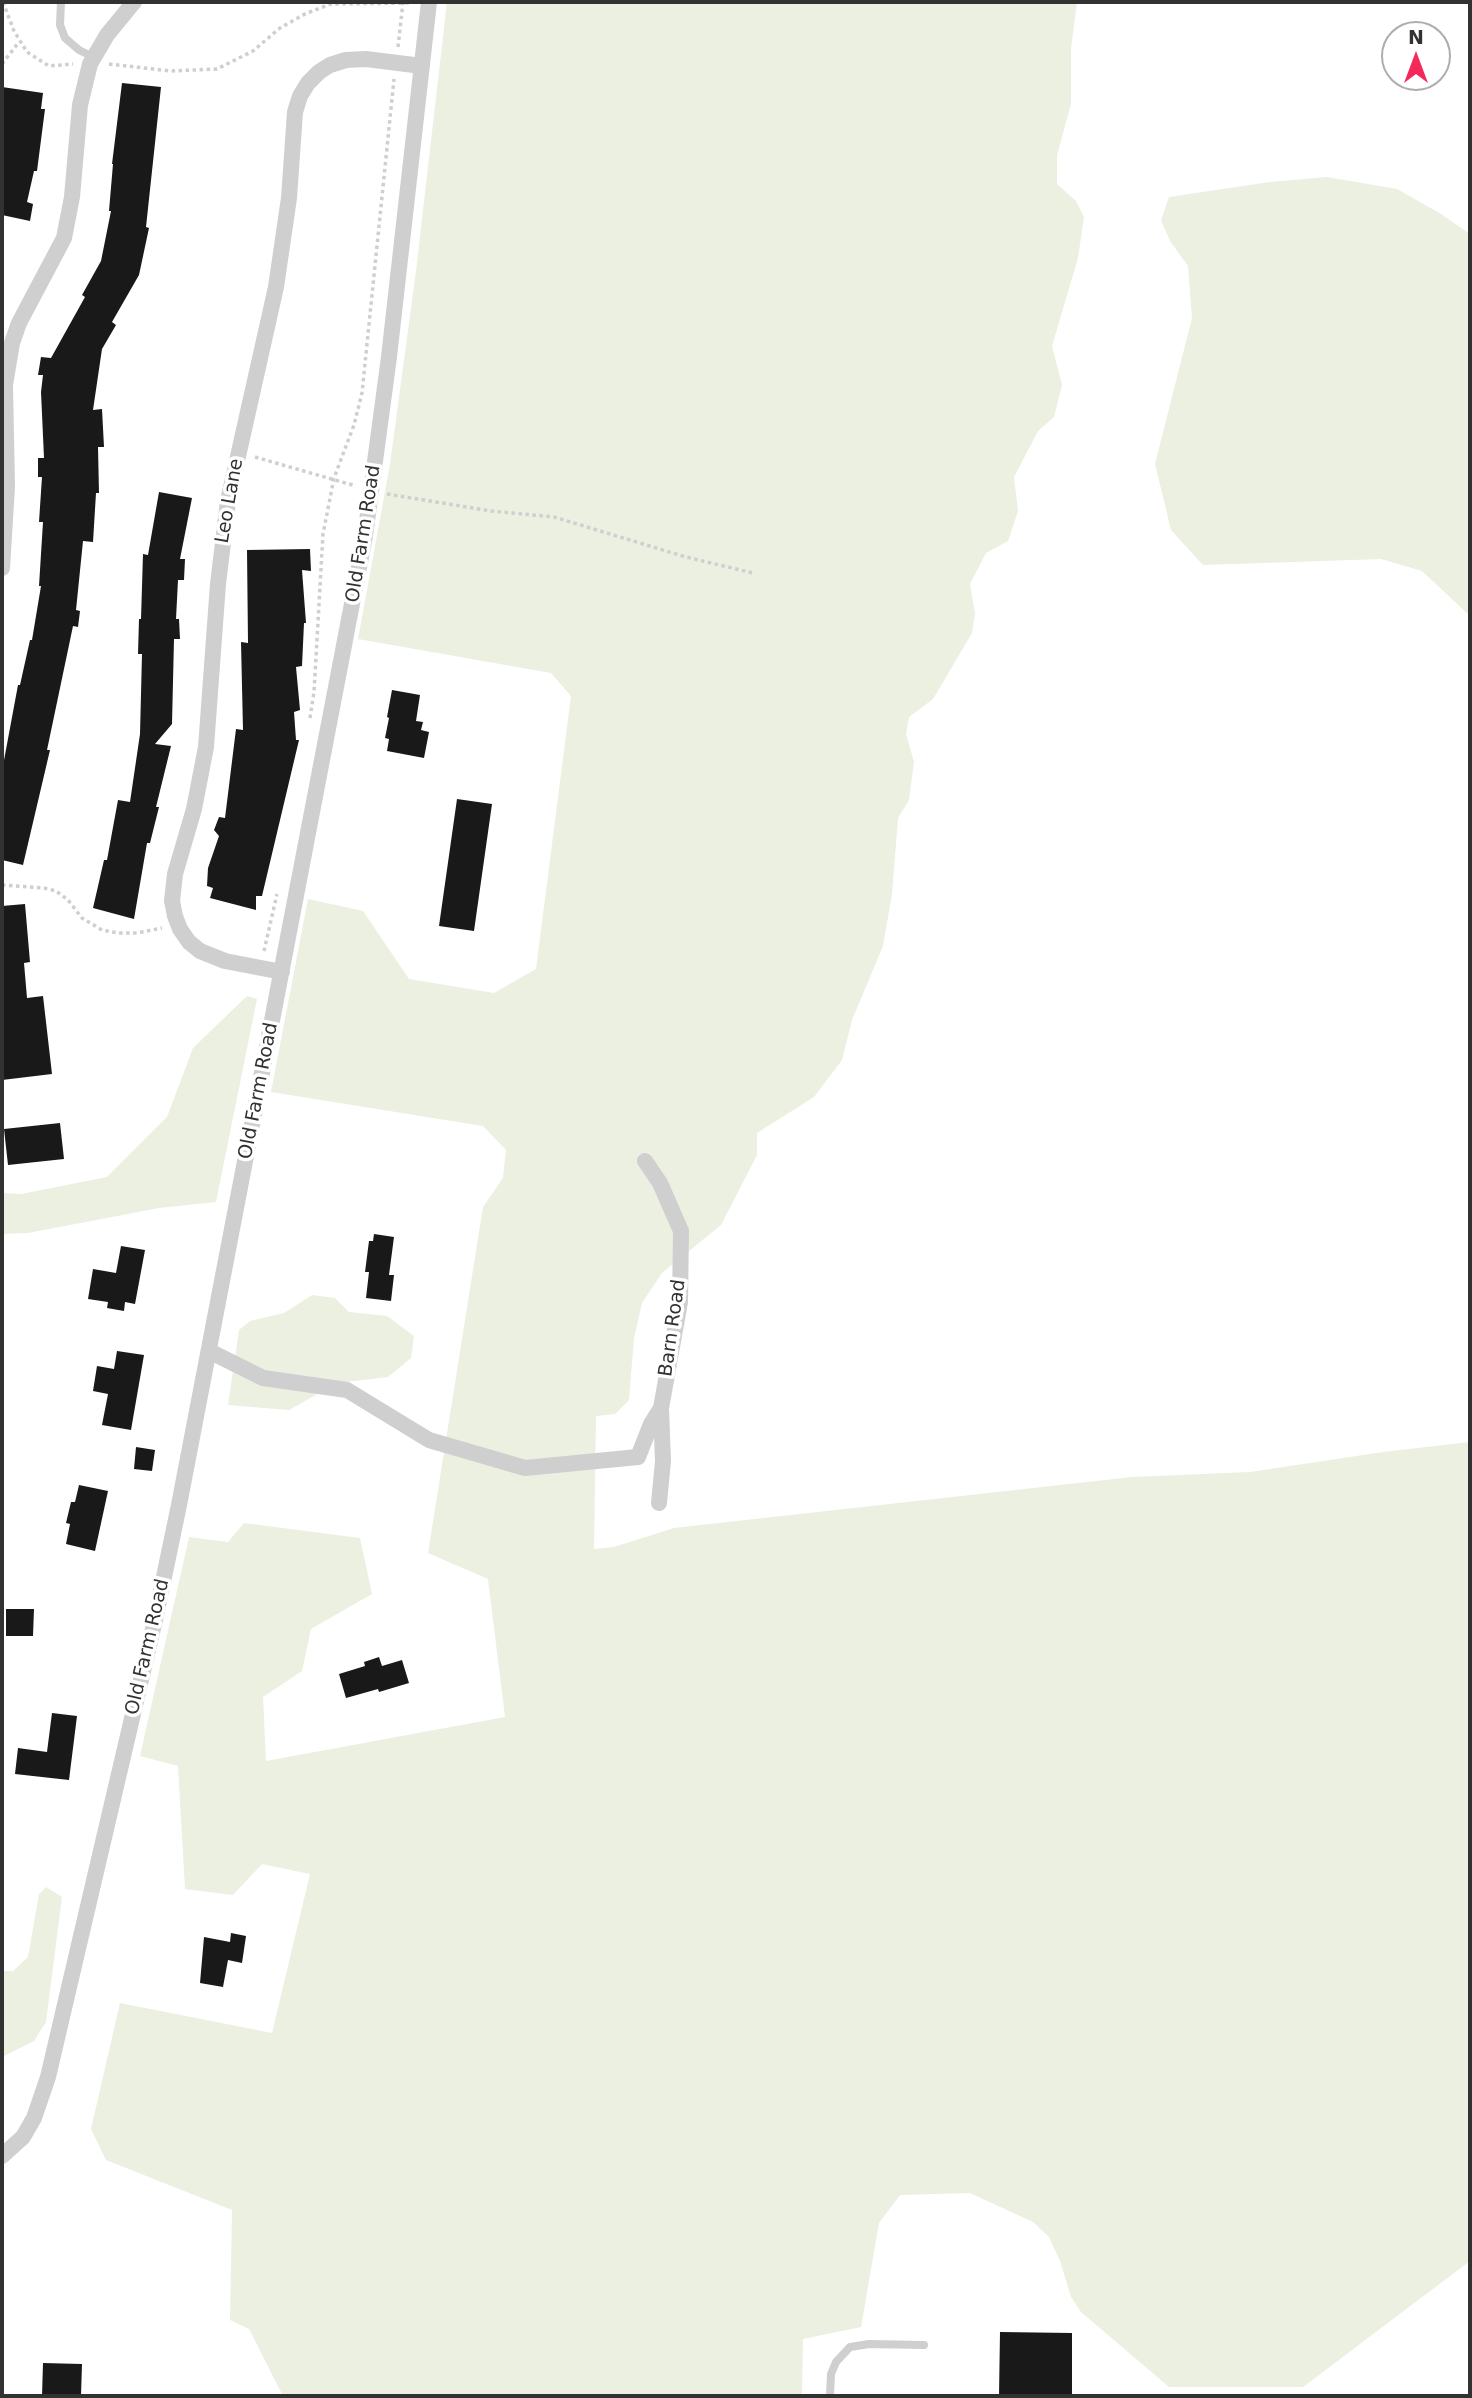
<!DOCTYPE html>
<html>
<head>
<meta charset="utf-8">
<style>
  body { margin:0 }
  #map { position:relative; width:1472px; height:2398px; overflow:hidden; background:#fff; font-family:"DejaVu Sans",sans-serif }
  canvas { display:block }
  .frame { position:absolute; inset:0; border:4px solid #323232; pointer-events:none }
  .north { position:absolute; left:1381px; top:21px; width:70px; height:70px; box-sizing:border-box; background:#fff; border:2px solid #adadad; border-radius:50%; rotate:0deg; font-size:19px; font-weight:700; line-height:28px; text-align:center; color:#323232 }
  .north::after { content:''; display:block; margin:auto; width:24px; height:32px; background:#f5285a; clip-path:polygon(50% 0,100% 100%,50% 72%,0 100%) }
</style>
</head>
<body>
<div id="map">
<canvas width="1472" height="2398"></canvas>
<div class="frame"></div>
<div class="north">N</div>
</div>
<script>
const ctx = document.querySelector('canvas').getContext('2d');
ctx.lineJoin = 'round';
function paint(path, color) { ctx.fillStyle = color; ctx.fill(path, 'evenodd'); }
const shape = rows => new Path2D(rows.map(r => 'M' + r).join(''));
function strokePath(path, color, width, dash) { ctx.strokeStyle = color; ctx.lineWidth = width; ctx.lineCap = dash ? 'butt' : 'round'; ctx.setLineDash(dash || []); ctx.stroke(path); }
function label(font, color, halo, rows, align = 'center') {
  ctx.font = font + ' "DejaVu Sans",sans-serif'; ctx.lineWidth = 7; ctx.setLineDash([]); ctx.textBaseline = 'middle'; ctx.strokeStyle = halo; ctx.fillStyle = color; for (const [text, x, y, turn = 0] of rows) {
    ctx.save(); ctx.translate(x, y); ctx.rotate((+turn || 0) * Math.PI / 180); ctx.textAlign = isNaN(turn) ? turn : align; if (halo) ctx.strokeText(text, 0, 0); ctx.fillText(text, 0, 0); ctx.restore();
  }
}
const green = shape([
  [447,2,1077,2,1071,48,1071,104,1057,155,1057,184,1076,201,1084,217,1078,258,1052,346,1062,385,1054,417,1038,431,1014,477,1018,511,1008,541,986,553,970,584,975,613,972,633,933,699,909,717,906,734,914,762,909,800,898,818,892,894,883,946,852,1020,842,1060,814,1097,757,1133,757,1155,721,1225,662,1273,642,1303,634,1338,629,1400,615,1414,596,1416,594,1549,614,1547,674,1528,1132,1477,1250,1472,1383,1452,1470,1442,1470,2261,1303,2387,1169,2387,1081,2312,1071,2297,1060,2261,1049,2237,1033,2222,970,2193,900,2195,879,2223,861,2327,803,2339,802,2396,283,2396,249,2329,230,2320,232,2210,106,2160,91,2129,120,2003,272,2033,310,1874,262,1864,233,1895,185,1889,178,1766,140,1756,189,1537,228,1542,244,1523,360,1538,372,1594,311,1629,302,1671,263,1697,266,1761,505,1717,488,1579,428,1553,483,1207,503,1178,506,1150,483,1126,271,1092,308,899,363,911,409,979,494,993,536,969,571,696,551,673,358,639,390,464,416,271],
  [1327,177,1397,189,1441,214,1470,234,1470,616,1422,571,1381,559,1203,565,1171,530,1155,464,1192,318,1188,266,1170,241,1161,220,1169,197,1270,182],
  [247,996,257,999,216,1202,159,1208,28,1233,2,1234,2,1193,21,1194,107,1177,167,1117,193,1048],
  [312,1295,335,1298,349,1312,387,1316,414,1336,411,1358,388,1377,337,1383,289,1410,228,1405,239,1330,250,1321,284,1313],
  [46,1887,62,1897,46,2022,34,2041,2,2057,2,1971,13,1971,28,1957,39,1894]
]);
const building = shape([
  [122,83,161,87,146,227,149,228,139,275,112,322,116,325,102,349,93,410,102,409,104,447,98,447,99,493,96,493,93,542,83,541,76,610,80,611,78,627,73,626,47,750,50,750,23,865,2,860,2,771,18,685,20,685,30,640,32,640,41,586,39,586,43,522,39,522,42,477,38,477,38,458,44,458,41,392,43,375,38,375,41,357,51,358,85,297,82,295,101,261,111,211,109,211,113,164,112,164],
  [2,87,43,93,41,109,45,109,37,171,34,171,27,202,33,204,30,221,2,215],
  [159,492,192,498,180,559,185,559,184,580,178,580,176,619,179,619,180,639,174,639,172,724,155,744,171,746,156,807,159,807,150,843,147,843,134,919,93,908,104,860,107,860,118,800,130,802,140,734,142,654,138,654,139,619,141,619,143,554,148,555],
  [310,549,311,571,302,570,306,623,304,623,302,666,296,667,300,710,294,712,296,740,299,740,262,896,256,896,256,910,210,898,213,888,207,886,208,868,219,836,214,830,219,817,225,818,236,729,243,730,241,642,248,643,247,550],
  [392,690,420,695,416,721,423,722,421,730,429,732,424,758,387,751,389,739,385,738,389,718,387,717],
  [457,799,492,804,474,931,439,926],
  [25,904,30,962,24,963,27,998,43,996,52,1074,2,1080,2,906],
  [60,1123,64,1159,8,1165,4,1129],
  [374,1234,394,1237,389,1275,394,1275,391,1301,366,1298,369,1272,365,1272,369,1241,373,1241],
  [121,1246,145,1250,135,1304,125,1302,124,1311,107,1308,108,1302,88,1299,93,1269,116,1273],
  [117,1351,144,1355,131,1430,102,1425,108,1394,93,1391,97,1366,114,1369],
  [136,1447,155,1450,152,1471,134,1469],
  [79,1485,108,1491,95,1551,66,1544,70,1524,66,1523,71,1502,75,1502],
  [6,1609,34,1609,33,1636,6,1636],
  [379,1657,382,1666,402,1660,409,1683,379,1692,378,1689,346,1698,339,1674,365,1666,364,1662],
  [52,1713,77,1716,69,1780,15,1774,18,1748,47,1752],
  [231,1933,246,1936,242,1963,228,1960,223,1987,200,1983,204,1937,230,1942],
  [1000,2332,1072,2333,1072,2396,999,2396],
  [43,2363,82,2364,81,2396,42,2396]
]);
const path = shape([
  [3,2,14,31,27,52,49,66,73,64],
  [398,47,403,2],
  [2,64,19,42],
  [109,64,171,71,217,69,253,51,280,28,305,14,331,4,411,3],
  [255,457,356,486],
  [387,494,491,511,554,517,686,557,753,573],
  [310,718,314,692,323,534,334,478,354,425,362,393,394,79],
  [2,885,44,888,56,891,68,900,82,918,102,930,118,933,137,933,162,928],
  [264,951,277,894]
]);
const lane = shape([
  [61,2,60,25,65,38,79,50,93,57],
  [830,2396,831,2374,836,2362,850,2347,869,2344,924,2345]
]);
const street = shape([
  [2,568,7,487,5,385,12,343,19,323,64,238,72,197,80,105,90,64,107,35,134,2],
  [282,972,225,961,200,951,189,942,180,929,175,916,172,901,175,874,194,809,206,747,218,584,228,501,276,287,289,198,295,112,300,96,308,83,319,72,330,65,346,60,366,59,422,66],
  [645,1161,660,1183,681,1231,680,1302,661,1408,663,1461,659,1503],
  [209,1351,263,1378,347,1390,429,1440,525,1468,638,1457,651,1424,661,1408],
  [2,2156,23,2137,34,2118,48,2077,155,1620,179,1505,365,536,389,357,429,2]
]);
const streetNames = [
  ["Leo Lane",230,501,-80],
  ["Old Farm Road",364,534,-81],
  ["Old Farm Road",259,1091,-79],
  ["Barn Road",673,1328,-82],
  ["Old Farm Road",148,1647,-77]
];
paint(green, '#ebf0e0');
paint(building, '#191919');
strokePath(path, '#cfcfcf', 3.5, [3.5, 3.5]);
strokePath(lane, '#cfcfcf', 8);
strokePath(street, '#cfcfcf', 16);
label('19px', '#323232', '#fff', streetNames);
</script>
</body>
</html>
